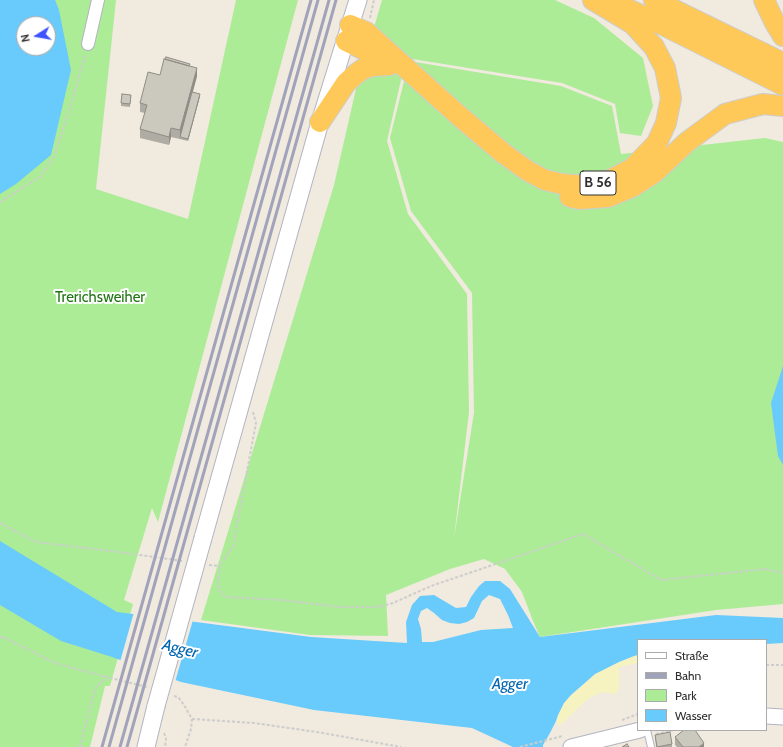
<!DOCTYPE html>
<html>
<head>
<meta charset="utf-8">
<style>
  body { margin:0 }
  #map { position:relative; width:783px; height:747px; overflow:hidden; background:#f0eadf; font-family:Cabin,sans-serif }
  canvas { display:block }
  .legend { position:absolute; left:637px; top:639px; width:130px; height:92px; box-sizing:border-box; background:#fff; border:1px solid #ababab; margin:0; padding:5px 7px; list-style:none; font-size:12px; color:#2e2e2e }
  .legend li { display:flex; align-items:center; gap:8px; height:20px }
  .legend b { width:20px; border:1px solid #ababab }
  .north { position:absolute; left:16px; top:16px; width:40px; height:40px; box-sizing:border-box; background:#fff; border:1px solid #ababab; border-radius:50%; rotate:259deg; font-size:11px; font-weight:700; line-height:16px; text-align:center; color:#2e2e2e }
  .north::after { content:''; display:block; margin:auto; width:14px; height:18px; background:#3e53ff; clip-path:polygon(50% 0,100% 100%,50% 72%,0 100%) }
</style>
</head>
<body>
<div id="map">
<canvas width="783" height="747"></canvas>
<ul class="legend">
<li><b style="height:5px;background:#fff"></b>Straße</li>
<li><b style="height:5px;background:#a1a3ba"></b>Bahn</li>
<li><b style="height:11px;background:#adec97"></b>Park</li>
<li><b style="height:11px;background:#69cafc"></b>Wasser</li>
</ul>
<div class="north">N</div>
</div>
<script>
const ctx = document.querySelector('canvas').getContext('2d');
ctx.lineJoin = 'round';
function paint(path, color) { ctx.fillStyle = color; ctx.fill(path, 'evenodd'); }
const shape = rows => new Path2D(rows.map(r => 'M' + r).join(''));
function strokePath(path, color, width, dash) { ctx.strokeStyle = color; ctx.lineWidth = width; ctx.lineCap = dash ? 'butt' : 'round'; ctx.setLineDash(dash || []); ctx.stroke(path); }
function label(font, color, halo, rows, align = 'center') {
  ctx.font = font + ' Cabin,sans-serif'; ctx.lineWidth = 4; ctx.setLineDash([]); ctx.textBaseline = 'middle'; ctx.strokeStyle = halo; ctx.fillStyle = color; for (const [text, x, y, turn = 0] of rows) {
    ctx.save(); ctx.translate(x, y); ctx.rotate((+turn || 0) * Math.PI / 180); ctx.textAlign = isNaN(turn) ? turn : align; if (halo) ctx.strokeText(text, 0, 0); ctx.fillText(text, 0, 0); ctx.restore();
  }
}
const green = shape([
  [0,0,116,0,96,189,188,219,236,0,298,0,158,522,152,508,124,600,133,604,110,686,105,686,90,747,0,747],
  [24,24,48,24,48,48,24,48],
  [382,0,555,0,594,18,643,58,653,106,641,136,620,133,615,104,562,83,406,58,387,141,408,214,467,294,469,412,454,538,474,413,472,293,411,211,390,138,409,61,561,86,612,106,621,154,765,138,783,142,783,604,716,610,540,637,533,621,522,592,505,569,484,559,450,569,386,595,388,636,310,635,201,620,334,185,356,89]
]);
const sand = shape([
  [638,655,638,663,619,667,619,689,615,694,601,692,588,699,559,726,556,721,558,715,564,703,571,695,595,674,619,662,634,656]
]);
const water = shape([
  [0,0,55,0,59,10,71,70,51,155,16,184,0,194],
  [24,24,48,24,48,48,24,48],
  [783,366,783,465,778,456,771,403],
  [0,541,117,612,196,622,311,637,407,643,406,622,412,605,420,596,434,595,456,608,466,607,471,597,479,586,485,581,500,581,510,589,540,637,716,615,783,618,783,643,766,644,766,640,638,640,638,655,634,656,619,662,595,674,571,695,564,703,558,715,556,721,550,733,543,745,543,747,513,747,472,728,314,710,181,682,112,657,61,641,0,605],
  [489,595,500,599,508,615,513,628,481,630,433,642,422,642,421,629,418,619,421,611,427,608,434,613,442,620,450,623,459,624,467,622,474,618,482,601]
]);
const pier = shape([
  [134,612,193,620,175,682,120,662]
]);
const path = shape([
  [370,18,374,0],
  [0,202,40,177,54,157,70,108,85,55],
  [253,412,256,423,233,546,220,566,218,583,219,591,226,597,282,600,340,607,379,607,393,603,431,586,484,568,583,534,661,580,765,569,783,573],
  [0,523,36,542,111,551,183,561],
  [209,565,220,566],
  [0,637,5,638,55,663,106,677],
  [766,665,783,665],
  [174,696,178,697,184,705,192,719,191,729,185,747],
  [192,719,254,723,317,732,401,747],
  [622,720,638,714],
  [164,733,166,738,165,747],
  [656,734,673,730],
  [80,747,95,689,106,677,147,687],
  [520,747,563,736]
]);
const service = shape([
  [647,730,651,747]
]);
const minor = shape([
  [88,44,98,0]
]);
const tertiary = shape([
  [766,716,783,717],
  [571,747,640,730]
]);
const secondary = shape([
  [203,538,320,122,358,0],
  [146,747,156,706]
]);
const trunk = shape([
  [654,0,783,63],
  [764,0,775,23,783,36],
  [621,6,663,25,783,85],
  [350,25,366,32,457,114,503,153,528,171,545,180,562,184,588,186,610,180,633,168,657,143,666,123,671,98,665,68,654,47,633,24,593,0],
  [346,41,373,54,390,65],
  [320,122,346,83,356,74,363,69,373,66,390,65],
  [570,197,580,199,608,197,632,187,654,173,687,142,725,114,763,104,783,106]
]);
const rail = shape([
  [102,747,311,0],
  [109,747,318,0],
  [120,747,329,0],
  [127,747,336,0]
]);
const secondaryBridge = shape([
  [156,706,203,538]
]);
const wall = shape([
  [190,66,197,76,193,92,200,96,188,141,171,137,169,145,140,138,140,129,145,113,140,112,140,103,160,75],
  [131,95,130,107,121,106,121,103],
  [655,735,672,744,672,747,656,747],
  [675,737,704,747,677,747,675,745]
]);
const shadedWall = shape([
  [197,68,197,76,180,137,180,130],
  [200,94,200,96,188,141,188,139],
  [171,128,171,137,169,145,169,137],
  [704,743,704,747,699,747]
]);
const building = shape([
  [166,57,190,64,189,66,165,59,166,57],
  [164,59,197,68,180,130,171,128,169,137,140,129,147,105,140,103,148,72,160,75,164,59],
  [192,92,200,94,188,139,180,137,192,92],
  [122,94,131,95,130,104,121,103,122,94],
  [684,730,695,730,704,743,699,747,683,747,675,737,684,730],
  [670,732,672,744,657,747,655,735,670,732],
  [627,744,629,747,622,747,627,744]
]);
const shields = [
  [598,183,36]
];
const shieldNames = [
  ["B 56",598,183]
];
const parkNames = [
  ["Trerichsweiher",100,298]
];
const waterNames = [
  ["Agger",180,649,14],
  ["Agger",510,684]
];
paint(green, '#adec97');
paint(sand, '#f7f3c0');
paint(water, '#69cafc');
paint(pier, '#f0eadf');
strokePath(service, '#b3b4c2', 8);
strokePath(minor, '#b3b4c2', 14);
strokePath(tertiary, '#b3b4c2', 17);
strokePath(secondary, '#b3b4c2', 19);
strokePath(trunk, '#cdcdcd', 22);
strokePath(path, '#cdcdcd', 2, [3, 2]);
strokePath(service, '#fff', 6);
strokePath(minor, '#fff', 12);
strokePath(tertiary, '#fff', 15);
strokePath(secondary, '#fff', 17);
strokePath(trunk, '#ffc959', 20);
strokePath(rail, '#a1a3ba', 3);
strokePath(secondaryBridge, '#b3b4c2', 19, []);
strokePath(secondaryBridge, '#fff', 17);
paint(wall, '#afaca3');
paint(shadedWall, '#8e8c85');
paint(building, '#cbc8be');
strokePath(building, '#8e8c85', 1);
for (const [x, y, w] of shields) { const box = new Path2D(); box.roundRect(x - w / 2, y - 12, w, 24, 3); ctx.fillStyle = '#fff'; ctx.fill(box); strokePath(box, '#2e2e2e', 1); }
label('bold 14px', '#2e2e2e', null, shieldNames);
label('15px', '#207613', '#fff', parkNames);
label('italic 16px', '#0066b0', '#fff', waterNames);
</script>
</body>
</html>
